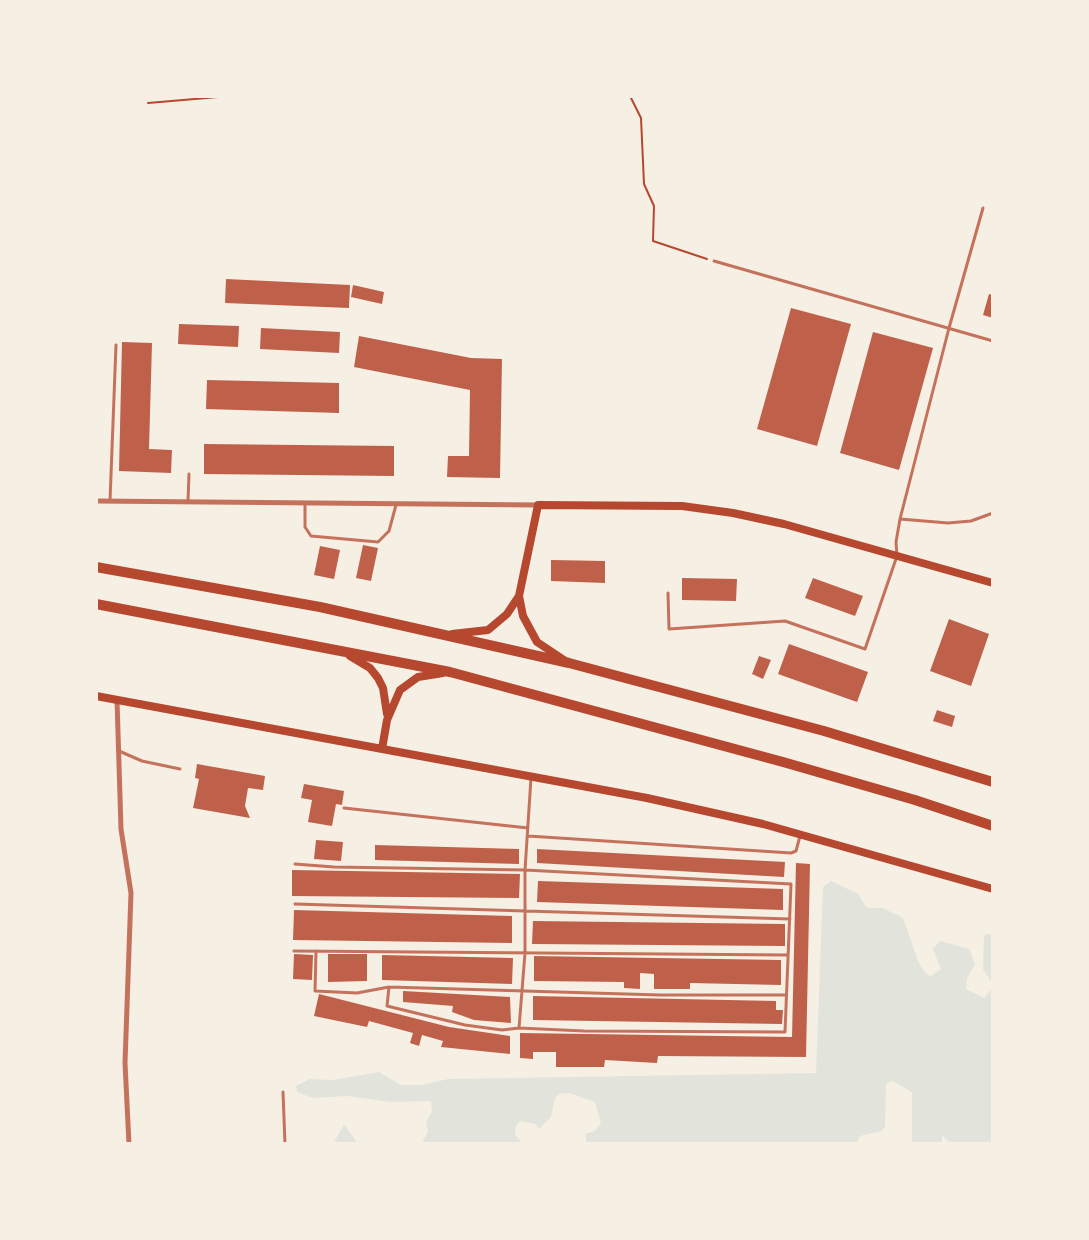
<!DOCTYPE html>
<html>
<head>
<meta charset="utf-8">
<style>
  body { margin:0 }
  #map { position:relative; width:1089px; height:1240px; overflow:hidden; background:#f6efe4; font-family:Raleway,sans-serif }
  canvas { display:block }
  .frame { position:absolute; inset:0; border:98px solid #f6efe4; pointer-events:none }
</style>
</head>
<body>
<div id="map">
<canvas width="1089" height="1240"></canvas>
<div class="frame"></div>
</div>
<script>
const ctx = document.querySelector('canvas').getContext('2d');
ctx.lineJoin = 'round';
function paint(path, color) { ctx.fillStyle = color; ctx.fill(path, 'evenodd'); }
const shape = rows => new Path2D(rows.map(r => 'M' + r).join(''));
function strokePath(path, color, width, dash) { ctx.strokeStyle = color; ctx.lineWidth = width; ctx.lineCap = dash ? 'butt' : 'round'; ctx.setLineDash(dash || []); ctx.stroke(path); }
const green = shape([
  [831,881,858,894,867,908,883,908,903,918,918,961,926,974,931,976,941,969,933,949,940,941,969,949,975,964,967,978,966,989,984,998,993,987,993,1144,951,1144,942,1135,942,1144,912,1144,912,1092,892,1081,886,1084,885,1127,882,1131,860,1136,856,1144,587,1144,585,1134,595,1131,601,1123,595,1102,569,1093,559,1094,555,1098,551,1117,539,1129,536,1124,521,1121,516,1125,515,1135,523,1144,421,1144,428,1132,426,1122,432,1112,431,1101,391,1102,347,1096,313,1098,297,1092,296,1086,310,1079,333,1080,379,1072,401,1085,422,1085,448,1079,816,1073,823,887],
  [988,934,993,935,993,984,983,969,984,936],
  [344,1124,358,1144,333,1144]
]);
const building = shape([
  [226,279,350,285,349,308,225,303],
  [353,285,384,292,382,304,351,297],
  [989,294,993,295,993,318,983,315],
  [791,308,851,324,817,446,757,429],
  [179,324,239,326,238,347,178,344],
  [261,328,340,332,339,353,260,349],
  [873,332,933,348,899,470,840,453],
  [359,336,471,358,502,359,500,478,447,477,448,456,469,456,470,390,354,367],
  [122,342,152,343,149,449,172,450,171,473,119,471],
  [207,380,339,383,339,413,206,409],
  [204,444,394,446,394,476,204,474],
  [363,545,378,548,371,581,356,578],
  [320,546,340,550,334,579,314,575],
  [551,560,605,561,605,583,551,581],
  [682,578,737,579,736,601,682,600],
  [813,578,863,596,855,616,805,598],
  [949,619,989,634,971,686,930,671],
  [789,644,868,672,857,702,778,674],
  [759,656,771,660,763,679,752,674],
  [937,710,955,716,952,727,933,721],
  [197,764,265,776,263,790,248,788,245,806,250,818,193,808,199,779,195,778],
  [304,784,344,791,342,805,336,804,332,826,308,822,312,800,301,798],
  [316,840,343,842,341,861,314,859],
  [375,845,519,849,519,864,375,860],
  [537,849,785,862,784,877,537,863],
  [796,863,810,864,806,1057,658,1056,657,1063,605,1060,604,1067,556,1067,556,1052,533,1052,533,1059,520,1058,520,1033,792,1037],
  [292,870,520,874,519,898,292,896],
  [538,881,783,889,783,910,537,902],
  [294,910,512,916,512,943,293,940],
  [533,921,785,924,785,946,532,944],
  [294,954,313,955,312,980,293,979],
  [328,954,367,954,367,981,328,982],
  [382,955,513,958,512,984,382,980],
  [534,956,781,960,781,985,690,983,690,989,654,989,654,974,640,973,640,989,624,988,624,982,534,981],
  [403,991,510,997,511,1023,474,1020,452,1012,453,1006,403,1002],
  [319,994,449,1027,510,1036,510,1054,441,1047,443,1041,422,1035,419,1046,410,1043,413,1033,369,1021,367,1027,314,1016],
  [533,996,776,1001,776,1010,783,1010,782,1024,533,1020]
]);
const path = shape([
  [630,96,641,118,644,184,654,206,653,241,707,259],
  [148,103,230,96]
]);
const service = shape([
  [714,261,993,341],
  [110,501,116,345],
  [188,501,189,474],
  [305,503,305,527,311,536,378,542,389,531,396,505],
  [900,519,948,523,971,521,993,513],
  [668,593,669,629,785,621,865,649,897,556,896,542,900,519,949,328,983,208],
  [119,751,142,761,180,769],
  [344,808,528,828],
  [528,836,791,853,796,851,800,836],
  [295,864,334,867,525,870,791,884,785,1032,584,1031,519,1028,525,953,525,870,531,778],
  [295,904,790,919],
  [294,951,787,955],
  [316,951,315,991,357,993,389,987,660,995,786,995],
  [389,987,387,1006,465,1025,502,1030,519,1028],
  [283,1092,285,1144]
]);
const minor = shape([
  [96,501,538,505],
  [117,700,121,829,131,893,125,1063,129,1144]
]);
const secondary = shape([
  [452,634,488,630,507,614,519,596],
  [350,656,370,668,378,678,383,688,387,714],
  [564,660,537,642,523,616,519,596,538,505,682,506,733,513,784,524,993,583],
  [96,696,647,798,763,824,993,889],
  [382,749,387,720,400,690,418,677,443,673]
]);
const motorway = shape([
  [96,567,320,607,569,663,824,731,993,782],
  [96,604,450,672,783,762,915,800,993,826]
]);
paint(green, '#e2e4dc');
paint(building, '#bf614a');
strokePath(path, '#b5482f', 2);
strokePath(service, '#c5725c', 3);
strokePath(minor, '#c5725c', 5);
strokePath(secondary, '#b5482f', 8);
strokePath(motorway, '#b5482f', 10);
</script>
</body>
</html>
